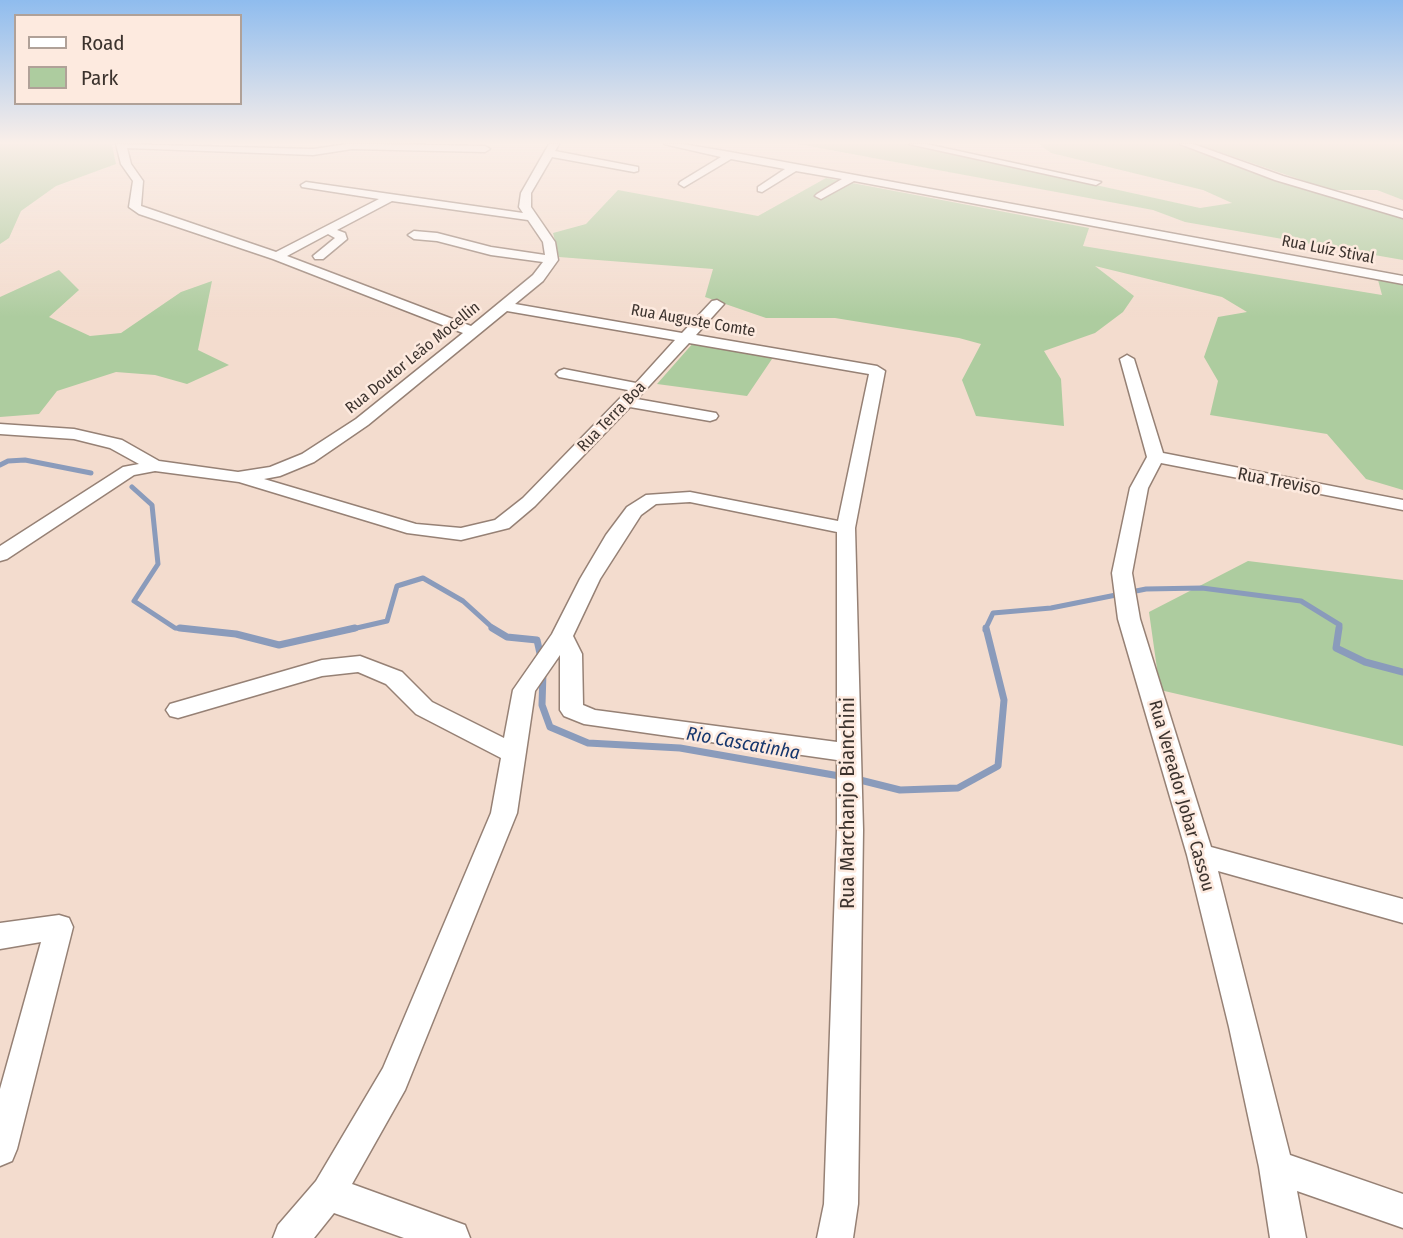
<!DOCTYPE html>
<html>
<head>
<meta charset="utf-8">
<style>
  body { margin:0 }
  #map { position:relative; width:1403px; height:1238px; overflow:hidden; background:#f3dcce; font-family:"Fira Sans Condensed",sans-serif }
  canvas { display:block }
  .legend { position:absolute; left:14px; top:14px; width:228px; height:91px; box-sizing:border-box; background:#fdeadf; border:2px solid #b0a198; margin:0; padding:9px 12px; list-style:none; font-size:21px; color:#3c332e }
  .legend li { display:flex; align-items:center; gap:14px; height:35px }
  .legend b { width:35px; border:2px solid #b0a198 }
</style>
</head>
<body>
<div id="map">
<canvas width="1403" height="1238"></canvas>
<ul class="legend">
<li><b style="height:9px;background:#fff"></b>Road</li>
<li><b style="height:19px;background:#adcc9f"></b>Park</li>
</ul>
</div>
<script>
const ctx = document.querySelector('canvas').getContext('2d');
ctx.lineJoin = 'round';
function paint(path, color) { ctx.fillStyle = color; ctx.fill(path, 'evenodd'); }
const shape = rows => new Path2D(rows.map(r => 'M' + r).join(''));
function strokePath(path, color, width, dash) { ctx.strokeStyle = color; ctx.lineWidth = width; ctx.lineCap = dash ? 'butt' : 'round'; ctx.setLineDash(dash || []); ctx.stroke(path); }
function label(font, color, halo, rows, align = 'center') {
  ctx.font = font + ' "Fira Sans Condensed",sans-serif'; ctx.lineWidth = 5; ctx.setLineDash([]); ctx.textBaseline = 'middle'; ctx.strokeStyle = halo; ctx.fillStyle = color; for (const [text, x, y, turn = 0] of rows) {
    ctx.save(); ctx.translate(x, y); ctx.rotate((+turn || 0) * Math.PI / 180); ctx.textAlign = isNaN(turn) ? turn : align; if (halo) ctx.strokeText(text, 0, 0); ctx.fillText(text, 0, 0); ctx.restore();
  }
}
const green = shape([
  [0,144,118,144,112,145,116,164,56,186,21,211,9,238,0,244],
  [798,144,910,144,1200,208,1232,203,1203,190,1051,153,1039,144,1177,144,1299,187,1403,218,1403,260,1185,222,1153,210],
  [1196,144,1403,144,1403,200,1377,190,1331,190],
  [826,178,1089,228,1083,246,1382,295,1378,280,1403,283,1403,490,1366,479,1327,434,1210,415,1218,381,1204,357,1218,317,1247,312,1222,297,1095,266,1134,296,1123,312,1095,333,1044,351,1061,379,1064,426,976,416,962,380,981,344,959,338,835,318,766,318,705,297,713,269,559,257,553,233,586,224,618,190,758,216],
  [59,270,79,290,49,317,90,336,121,333,181,292,212,281,198,350,229,365,187,384,155,375,116,372,57,391,39,414,0,417,0,297],
  [694,342,774,356,747,396,657,384],
  [1248,561,1403,580,1403,746,1160,690,1149,612]
]);
const streamFar1 = shape([
  [0,465,8,461,25,460,91,473],
  [132,487,152,505,158,564,134,601,175,628,198,630],
  [348,630,387,621,397,586,423,578,463,601,495,630],
  [985,630,993,613,1051,608,1146,589,1202,588,1301,601,1340,625,1339,630]
]);
const stream = shape([
  [180,628,236,634,279,645,355,628],
  [492,628,507,637,537,640,541,658],
  [1339,628,1336,648,1365,662,1403,672],
  [543,672,542,705,550,727,588,743,680,748,845,777],
  [856,779,900,790,958,788,998,766,1004,700,986,628]
]);
const minor = shape([
  [116,144,313,149,348,144,377,144,485,146,490,149,485,152,352,149,313,155,127,148,131,164,143,181,141,206,276,252,379,199,302,187,301,185,306,182,523,213,519,207,521,193,549,144,559,144,555,151,638,167,638,171,634,172,552,157,531,193,531,207,555,242,558,260,543,281,515,304,682,333,712,301,717,300,724,304,696,335,877,366,885,371,855,528,863,830,858,1204,853,1238,817,1238,824,1204,837,830,837,760,584,724,564,716,560,710,560,655,535,691,517,813,405,1090,352,1184,465,1225,470,1238,404,1238,334,1213,314,1238,273,1238,278,1225,316,1181,383,1068,491,813,501,758,416,714,386,684,358,672,322,676,178,718,170,716,166,710,170,704,322,660,360,656,402,672,432,702,504,738,513,690,552,634,580,579,606,535,627,507,646,495,690,492,838,521,869,374,689,343,637,399,716,413,718,416,716,419,710,421,630,407,535,506,509,528,461,540,407,533,239,482,155,471,134,475,7,559,0,561,0,546,123,467,139,464,110,448,74,439,0,434,0,424,74,429,122,440,159,461,238,472,270,467,302,454,356,419,463,333,273,259,139,214,129,207,133,181,121,164,116,144],
  [392,201,528,220,543,242,545,255,491,247,437,233,414,231,408,235,414,239,437,241,491,255,543,262,533,275,471,326,287,256,328,234,335,238,313,256,315,259,323,259,347,239,345,233,337,230,392,201],
  [507,311,675,340,636,383,564,369,559,371,556,374,559,377,628,390,523,498,495,520,461,528,416,524,264,479,280,476,314,462,368,425,507,311],
  [690,502,837,532,837,742,595,710,583,705,582,654,573,636,600,579,641,515,656,504,690,502],
  [664,144,683,144,730,152,1403,276,1403,284,854,181,821,199,815,196,817,194,842,179,796,171,762,192,758,191,758,187,785,169,731,159,684,187,679,184,680,182,721,157,664,144],
  [909,144,926,144,1101,182,1096,185,909,144],
  [1180,144,1193,144,1283,176,1403,211,1403,218,1275,180,1180,144],
  [1127,355,1134,359,1163,453,1403,500,1403,510,1161,463,1148,488,1132,573,1140,619,1211,847,1403,899,1403,923,1218,871,1290,1155,1403,1194,1403,1228,1297,1191,1306,1238,1270,1238,1259,1167,1229,1027,1187,855,1118,619,1112,573,1130,488,1147,457,1120,359,1127,355],
  [59,915,69,918,73,927,17,1149,12,1161,0,1166,0,1089,41,942,0,949,0,923,59,915]
]);
const farStreetnames = [
  ["Rua Luíz Stival",1328,250,11],
  ["Rua Auguste Comte",693,321,10],
  ["Rua Doutor Leão Mocellin",413,358,-39],
  ["Rua Terra Boa",612,417,-46]
];
const streetNames = [
  ["Rua Treviso",1279,482,11],
  ["Rua Vereador Jobar Cassou",1181,796,74]
];
const waterNames = [
  ["Rio Cascatinha",743,744,10]
];
const nearStreetnames = [
  ["Rua Marchanjo Bianchini",848,803,-90]
];
paint(green, '#adcc9f');
strokePath(streamFar1, '#8a9bbb', 5);
strokePath(stream, '#8a9bbb', 7);
strokePath(minor, '#968175', 3);
paint(minor, '#fff');
const sky = ctx.createLinearGradient(0, 0, 0, 317);
sky.addColorStop(0, '#8fbcee');
sky.addColorStop(0.45, '#faefe9');
sky.addColorStop(1, '#faefe900');
ctx.fillStyle = sky;
ctx.fillRect(0, 0, 1403, 317);
label('16px', '#3c332e', '#fdeadf', farStreetnames);
label('18px', '#3c332e', '#fdeadf', streetNames);
label('italic 19px', '#15366d', '#fdeadf', waterNames);
label('21px', '#3c332e', '#fdeadf', nearStreetnames);
</script>
</body>
</html>
